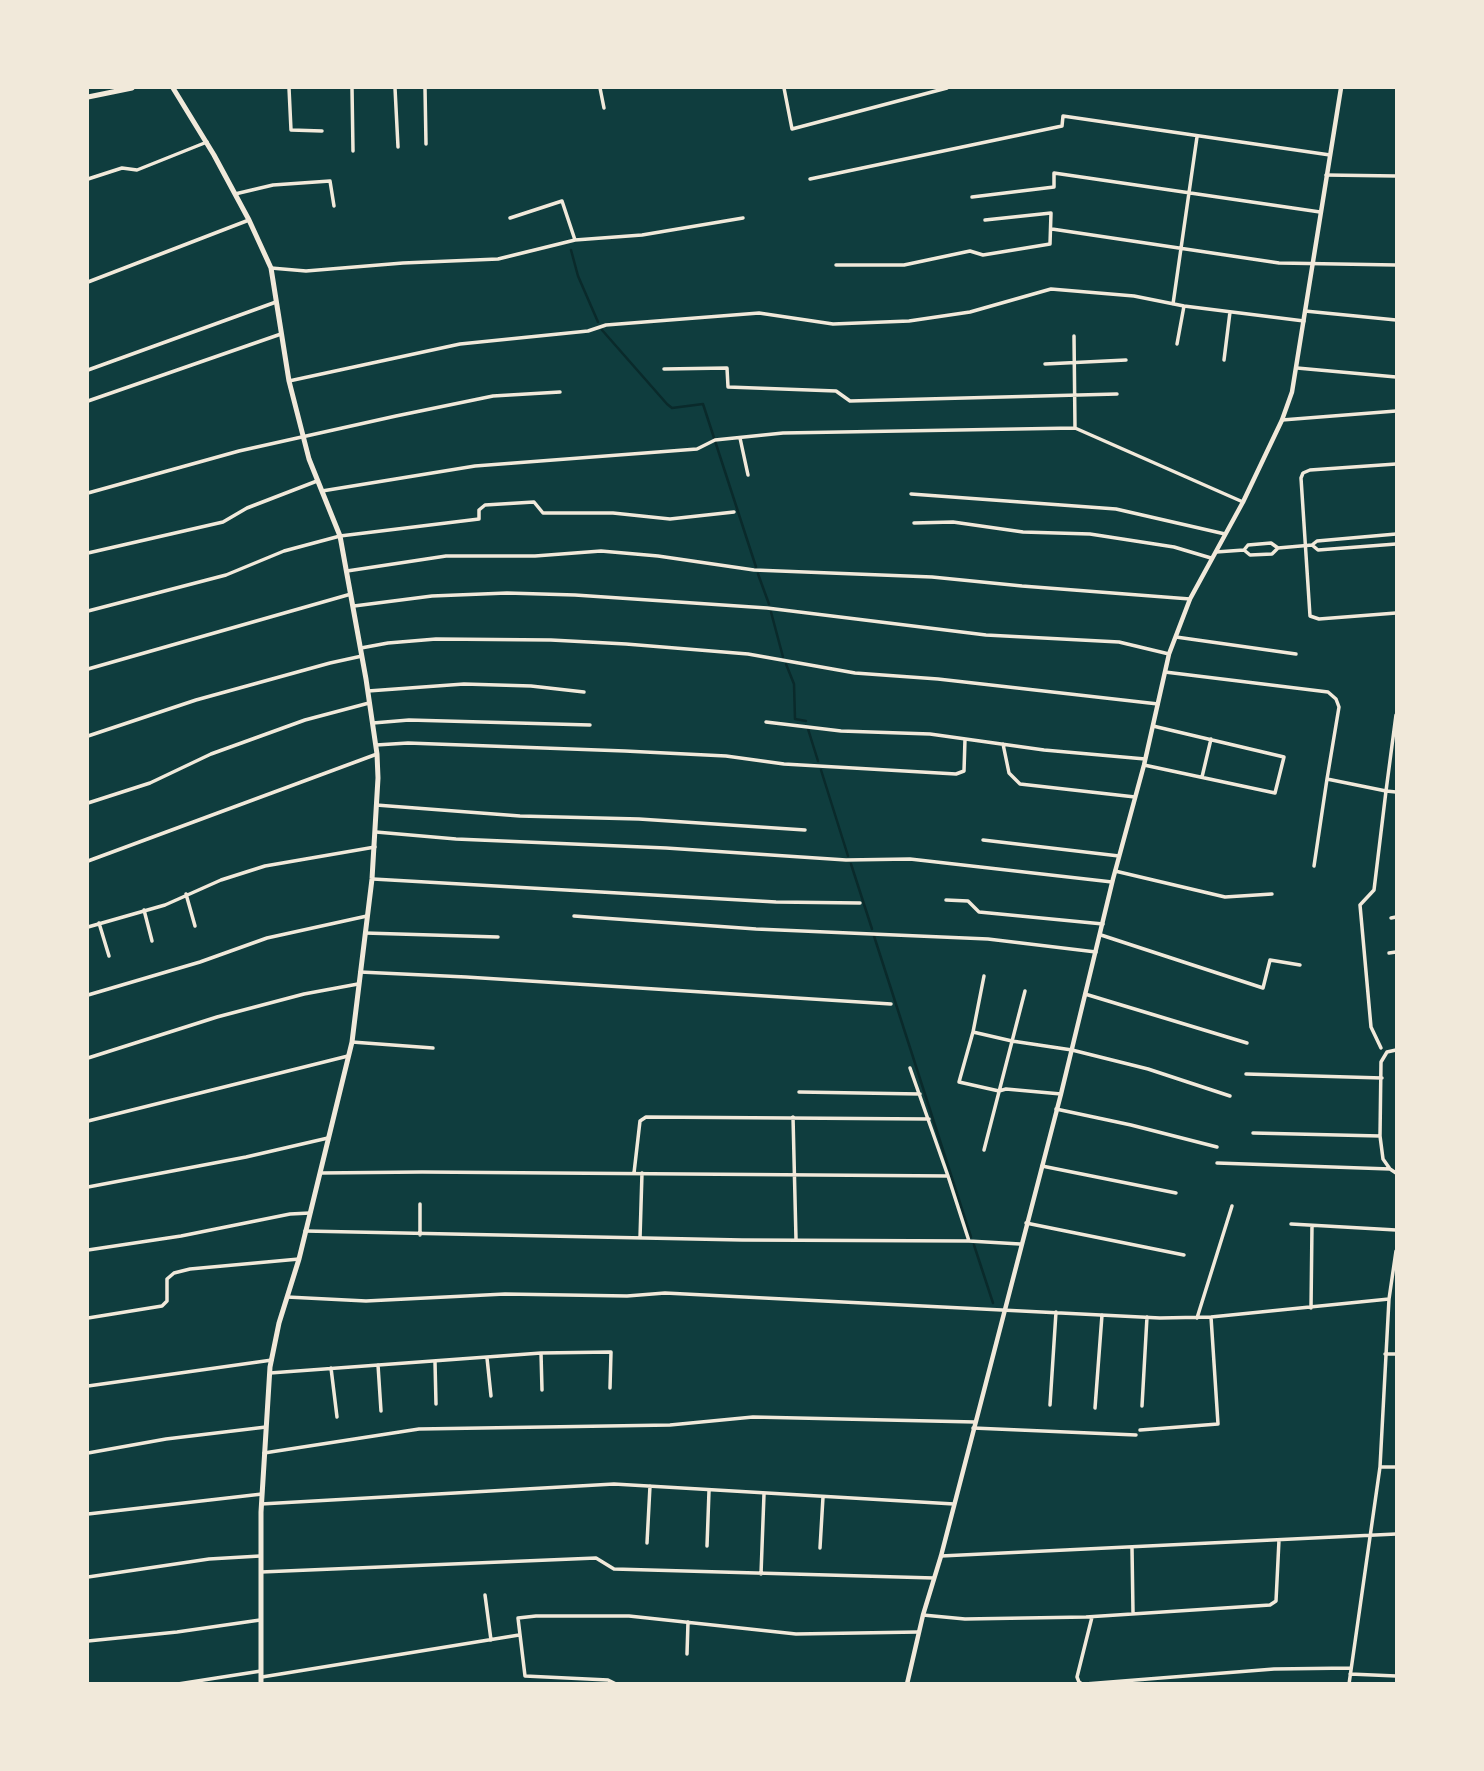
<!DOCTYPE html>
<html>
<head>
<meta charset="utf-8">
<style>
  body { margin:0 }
  #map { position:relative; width:1484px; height:1771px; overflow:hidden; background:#0f3d3e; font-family:"Golos Text",sans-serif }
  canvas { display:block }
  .frame { position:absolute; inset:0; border:89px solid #f1e9da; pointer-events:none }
</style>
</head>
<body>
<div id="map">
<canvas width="1484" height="1771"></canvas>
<div class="frame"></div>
</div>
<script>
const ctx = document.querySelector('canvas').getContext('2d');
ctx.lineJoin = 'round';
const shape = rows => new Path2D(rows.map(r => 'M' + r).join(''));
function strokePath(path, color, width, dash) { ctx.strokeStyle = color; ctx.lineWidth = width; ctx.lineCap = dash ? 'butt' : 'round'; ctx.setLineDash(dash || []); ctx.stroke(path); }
const stream = shape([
  [571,250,578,276,598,322],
  [602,330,667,404,672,408,703,404,756,567],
  [758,574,769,604],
  [771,612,783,657],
  [786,664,794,684,795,719,806,721],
  [808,729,818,761],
  [821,770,848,856],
  [851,864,872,929],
  [874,936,971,1237],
  [974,1245,993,1303]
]);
const minor = shape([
  [289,88,291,130,322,131],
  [352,88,353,151],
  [395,88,398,147],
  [425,88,426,144],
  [600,88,604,108],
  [784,88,792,129,947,88],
  [1326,175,1396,176],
  [88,179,122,168,137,170,207,142],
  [810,179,1062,126,1063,116,1330,155],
  [235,194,273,185,330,181,334,206],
  [972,197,1054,187,1054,173,1320,212],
  [510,218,562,201,575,240],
  [1052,229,1279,263,1396,265],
  [836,265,904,265,970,251,983,255,1050,244,1051,213,985,220],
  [271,268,306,271,403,263,498,259,575,240,642,235,743,218],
  [88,282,249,220],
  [1173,304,1197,137],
  [1305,311,1396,320],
  [1074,336,1075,428],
  [1177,344,1184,306],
  [1224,360,1230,312],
  [1045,364,1126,360],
  [1297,368,1396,377],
  [664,369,727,368,728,387,836,391,850,401,1117,394],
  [88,370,276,302],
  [289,381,460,344,588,331,606,325,759,313,833,324,909,321,970,312,1051,289,1134,296,1184,306,1304,321],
  [88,401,281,334],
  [1282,420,1396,411],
  [740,438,748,475],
  [1396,464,1310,470,1303,473,1301,478,1310,616,1319,619,1396,613],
  [322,491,475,466,697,449,715,440,783,433,1075,428,1243,502],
  [88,493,239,451,396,416,493,396,560,392],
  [911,494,1116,509,1225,534],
  [914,523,953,522,1023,532,1090,534,1174,547,1211,558],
  [1312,545,1318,550,1396,544],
  [1244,550,1248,545,1271,543,1278,548],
  [1216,552,1244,550,1250,555,1272,554,1278,548,1312,545,1317,541,1396,534],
  [88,553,223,522,247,508,317,481],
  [347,571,446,556,535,556,601,551,658,556,754,570,932,577,1022,586,1190,599],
  [354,606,432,596,507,593,575,595,767,608,986,635,1119,642,1169,654],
  [88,611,226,575,284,551,340,536,479,519,479,510,485,505,534,502,543,513,613,513,670,519,734,512],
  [1176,637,1296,654],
  [361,648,388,643,436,639,551,640,626,644,748,654,855,673,938,679,1158,704],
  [88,669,351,594],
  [1165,672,1328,692,1336,699,1339,707,1327,779,1386,791,1374,890,1360,905,1371,1027,1381,1048],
  [368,691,464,684,531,686,584,692],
  [1396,715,1386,791,1396,792],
  [766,722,841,731,930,734,1044,750,1145,759],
  [373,723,409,720,590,725],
  [88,736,196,700,330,663,362,656],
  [1003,744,1009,773,1020,784,1135,797],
  [376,745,408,743,625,751,726,756,784,764,956,774,964,771,965,739],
  [1144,765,1275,793,1284,757,1153,726],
  [1202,777,1211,739],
  [88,803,150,783,211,754,305,720,369,703],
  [376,805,520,816,639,819,805,830],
  [376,832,456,839,666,848,846,860,910,859,1112,882],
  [983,840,1119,856],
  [88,861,377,754],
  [1314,866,1327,779],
  [1115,871,1225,897,1272,894],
  [373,879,776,902,860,903],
  [186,894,195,926],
  [946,900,968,901,979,912,1103,924],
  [144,910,152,941],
  [574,916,756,929,988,939,1096,952],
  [1391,918,1396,917],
  [99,923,109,956],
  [88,927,165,905,221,880,265,866,375,847],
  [365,933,498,937],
  [1101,935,1263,988,1270,960,1300,965],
  [1389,953,1396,952],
  [360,972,466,977,891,1004],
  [984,976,973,1032,959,1082,999,1091,1006,1089,1061,1094],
  [1085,994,1247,1043],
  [88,995,200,962,267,938,367,916],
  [973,1032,1012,1041,1072,1050,1148,1069,1230,1096],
  [352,1042,433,1048],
  [1396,1050,1387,1052,1381,1062,1380,1136,1383,1159,1390,1169,1396,1173],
  [88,1058,217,1017,304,994,358,984],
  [910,1068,948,1176],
  [1246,1074,1382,1078],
  [799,1092,920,1094],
  [1056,1109,1131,1125,1217,1147],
  [793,1117,796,1239],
  [88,1121,348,1056],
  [1253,1133,1380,1136],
  [984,1150,1025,991],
  [1217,1163,1390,1169],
  [1042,1166,1176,1193],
  [320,1173,422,1172,948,1176,969,1241],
  [634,1173,640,1121,646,1117,929,1119],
  [88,1187,246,1157,328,1138],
  [1026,1223,1184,1255],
  [1291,1224,1396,1230],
  [305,1231,742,1240,969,1241,1020,1244],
  [420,1235,420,1204],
  [640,1238,642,1173],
  [88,1250,181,1236,290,1214,310,1213],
  [287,1297,366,1301,505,1294,627,1296,665,1293,1160,1318,1211,1317,1389,1299],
  [1311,1308,1312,1226],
  [88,1318,162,1306,167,1301,167,1279,174,1273,190,1269,299,1259],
  [1197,1318,1232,1206],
  [541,1353,542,1390],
  [1385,1354,1396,1354],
  [487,1358,491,1396],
  [435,1362,436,1404],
  [378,1365,381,1411],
  [331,1368,337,1417],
  [270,1373,541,1353,611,1352,610,1388],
  [88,1386,272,1360],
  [1050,1405,1056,1312],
  [1142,1406,1147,1317],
  [1095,1408,1102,1315],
  [973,1428,1136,1435],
  [1140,1430,1218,1424,1211,1317],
  [88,1453,166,1439,266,1427],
  [264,1453,419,1429,670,1425,753,1417,975,1422],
  [1380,1467,1396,1467],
  [261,1504,614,1484,954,1504],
  [88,1514,262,1494],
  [647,1543,650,1486],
  [707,1546,709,1491],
  [820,1548,823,1497],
  [1132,1548,1133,1612],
  [941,1556,1396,1534],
  [261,1572,596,1558,614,1569,934,1578],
  [761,1574,764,1494],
  [88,1577,209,1559,260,1556],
  [485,1595,491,1640],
  [923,1615,965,1619,1086,1617,1270,1605,1276,1601,1279,1540],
  [88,1641,177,1632,260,1620],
  [687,1654,688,1622],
  [1350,1674,1396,1676],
  [262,1677,519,1635],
  [178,1684,261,1671],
  [616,1684,608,1680,525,1676,518,1618,536,1616,629,1616,796,1634,918,1632],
  [1082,1684,1079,1682,1077,1677,1092,1617],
  [1085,1684,1274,1669,1351,1668],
  [1349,1684,1380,1467,1389,1299,1396,1251]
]);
const tertiary = shape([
  [907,1684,923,1615,941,1556,1061,1094,1113,879,1144,765,1169,654,1190,599,1243,502,1282,420,1292,392,1341,88]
]);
const secondary = shape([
  [173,88,214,155,249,220,271,268,289,381,309,459,340,536,366,679,377,754,378,778,372,879,352,1042,299,1259,279,1323,270,1367,261,1512,261,1684],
  [88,97,132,88]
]);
strokePath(stream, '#0a2a2b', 2.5);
strokePath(minor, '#f1e9da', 3.5);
strokePath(tertiary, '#f1e9da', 4.5);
strokePath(secondary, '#f1e9da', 5);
</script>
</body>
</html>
